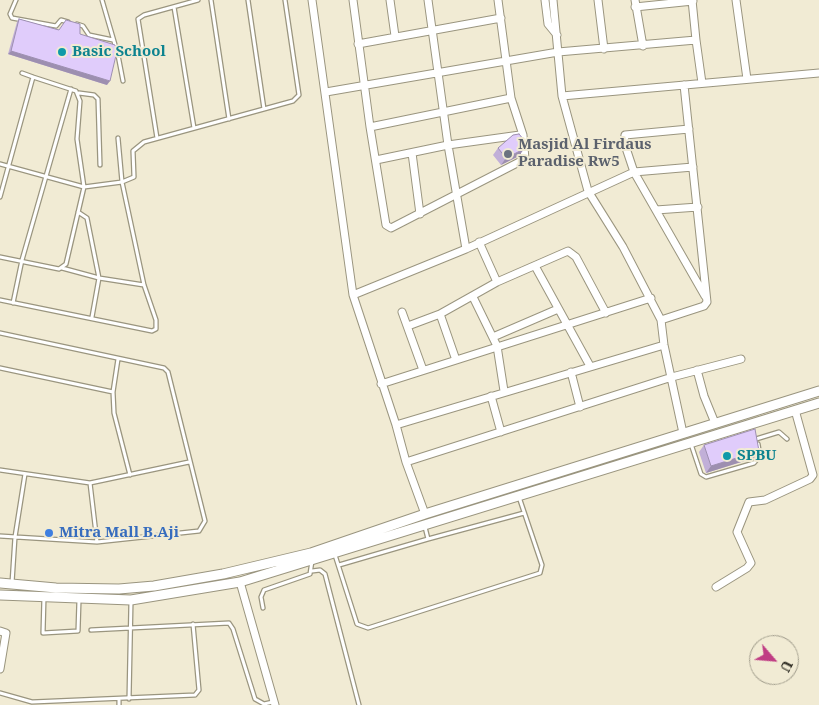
<!DOCTYPE html>
<html>
<head>
<meta charset="utf-8">
<style>
  body { margin:0 }
  #map { position:relative; width:819px; height:705px; overflow:hidden; background:#f1ebd4; font-family:"Noto Serif",serif }
  canvas { display:block }
  .north { position:absolute; left:749px; top:635px; width:50px; height:50px; box-sizing:border-box; background:#f1ebd4; border:1px solid #a19d8c; border-radius:50%; rotate:117deg; font-size:14px; font-weight:700; line-height:20px; text-align:center; color:#2a281f }
  .north::after { content:''; display:block; margin:auto; width:18px; height:22px; background:#c03d84; clip-path:polygon(50% 0,100% 100%,50% 72%,0 100%) }
</style>
</head>
<body>
<div id="map">
<canvas width="819" height="705"></canvas>
<div class="north">U</div>
</div>
<script>
const ctx = document.querySelector('canvas').getContext('2d');
ctx.lineJoin = 'round';
const shape = rows => new Path2D(rows.map(r => 'M' + r).join(''));
function strokePath(path, color, width, dash) { ctx.strokeStyle = color; ctx.lineWidth = width; ctx.lineCap = dash ? 'butt' : 'round'; ctx.setLineDash(dash || []); ctx.stroke(path); }
function paint(path, color) { ctx.fillStyle = color; ctx.fill(path, 'evenodd'); }
function label(font, color, halo, rows, align = 'center') {
  ctx.font = font + ' "Noto Serif",serif'; ctx.lineWidth = 4; ctx.setLineDash([]); ctx.textBaseline = 'middle'; ctx.strokeStyle = halo; ctx.fillStyle = color; for (const [text, x, y, turn = 0] of rows) {
    ctx.save(); ctx.translate(x, y); ctx.rotate((+turn || 0) * Math.PI / 180); ctx.textAlign = isNaN(turn) ? turn : align; if (halo) ctx.strokeText(text, 0, 0); ctx.fillText(text, 0, 0); ctx.restore();
  }
}
const service = shape([
  [16,0,10,14,12,18,56,26,61,20,68,22],
  [102,0,118,55,123,81],
  [211,0,229,119],
  [248,0,264,109],
  [174,7,194,128],
  [77,24,83,26,89,35,113,40],
  [22,73,33,77],
  [79,93,94,95,98,99,100,165],
  [157,138,138,19,144,15,198,0],
  [0,164,84,187,122,182,118,138],
  [0,197,33,77,76,91,80,101,77,139,84,187,66,264,59,269,0,257],
  [78,212,87,218,99,278,92,317],
  [62,268,99,278,144,285],
  [0,300,152,331,156,329,156,320,144,285,122,182,134,177,133,151,144,142,293,101,299,95,285,0],
  [13,303,22,260,71,89],
  [0,333,164,368,168,372,205,521,199,531,97,542,0,536],
  [118,359,113,392,114,413,130,475],
  [0,368,113,392],
  [756,439,779,432,787,439],
  [691,444,701,474,706,477,754,463,760,456,758,444],
  [0,470,90,483,189,462],
  [90,483,97,542],
  [425,527,428,539,524,513],
  [335,555,357,624,368,628,540,573,542,565,519,497],
  [339,565,428,539],
  [312,571,320,570,325,574,359,705],
  [12,583,15,537,25,474],
  [44,597,43,633,78,631,79,600],
  [263,608,261,597,264,590,310,574,312,561],
  [91,630,229,623,233,629,255,699,264,704,273,702],
  [0,693,32,702,195,695,199,690,193,624],
  [119,699,119,705],
  [129,699,131,601]
]);
const minor = shape([
  [312,0,353,295,396,425,406,462,425,514],
  [353,0,370,127,386,225,391,228,525,159,523,135,511,98,498,0],
  [390,0,395,36],
  [428,0,448,145,466,249],
  [545,0,548,24,557,35],
  [553,0,562,96,588,191,623,247,661,320,664,345,683,433],
  [598,0,604,49],
  [635,0,643,46],
  [692,0,696,40],
  [736,0,747,79],
  [635,7,693,1],
  [358,44,501,18],
  [326,92,558,52,696,40,702,83],
  [562,96,819,73],
  [370,127,511,98],
  [412,153,420,214],
  [376,160,448,145,520,135],
  [693,167,634,172,705,296],
  [656,210,698,207],
  [479,242,497,282],
  [535,266,590,366],
  [353,295,466,249,634,172,624,142,625,135,689,129],
  [473,297,497,346,504,391],
  [402,312,423,370],
  [440,314,456,360],
  [661,320,704,306,707,302,684,85],
  [408,326,440,314,497,282,568,251,576,257,606,313],
  [493,337,558,309],
  [697,370,704,396,715,423],
  [571,372,580,407],
  [381,384,651,298],
  [491,396,501,432],
  [396,425,664,345],
  [406,462,672,377,741,359],
  [240,582,275,705],
  [716,587,747,568,751,563,737,532,749,502,765,500,810,479,813,475,795,410],
  [0,631,6,633,0,669]
]);
const secondary = shape([
  [0,583,56,588,119,589,154,586,223,574,311,553,425,514,819,391],
  [0,595,131,600,240,582,819,403]
]);
const wall = shape([
  [19,19,59,30,80,34,107,85,8,54,17,22],
  [498,148,519,156,501,165,493,155],
  [704,445,759,451,754,458,706,473,699,452]
]);
const shadedWall = shape([
  [11,51,110,81,107,85,8,54],
  [524,149,519,156,501,165,506,158],
  [759,451,754,458,706,473,711,466]
]);
const building = shape([
  [19,19,59,30,66,20,80,24,80,34,115,45,117,51,110,81,11,51,19,19],
  [519,134,524,140,524,149,506,158,498,148,513,135,519,134],
  [755,429,759,451,711,466,704,445,755,429]
]);
const markers = [
  [62,52,5,"#0f9aa8"],
  [508,154,5,"#6b7280"],
  [727,456,5,"#0f9aa8"],
  [49,533,5,"#3f7fe0"]
];
const cultureNames = [
  ["Basic School",72,52],
  ["SPBU",737,456]
];
const worshipNames = [
  ["Masjid Al Firdaus",518,145],
  ["Paradise Rw5",518,162]
];
const shopNames = [
  ["Mitra Mall B.Aji",59,533]
];
strokePath(service, '#9a957f', 5.5);
strokePath(minor, '#9a957f', 9);
strokePath(secondary, '#9a957f', 11);
strokePath(service, '#fff', 3);
strokePath(minor, '#fff', 7);
strokePath(secondary, '#fff', 9);
paint(wall, '#c1afd8');
paint(shadedWall, '#9d8fb0');
paint(building, '#e0ccfb');
strokePath(building, '#9d8fb0', 1);
for (const [x, y, r, color] of markers) { const dot = new Path2D(); dot.arc(x, y, r, 0, 2 * Math.PI); ctx.fillStyle = color; ctx.fill(dot); strokePath(dot, '#f1ebd4', 2); }
label('bold 15px', '#0d838f', '#f1ebd4', cultureNames, 'left');
label('bold 15px', '#5b616d', '#f1ebd4', worshipNames, 'left');
label('bold 15px', '#366cbe', '#f1ebd4', shopNames, 'left');
</script>
</body>
</html>
